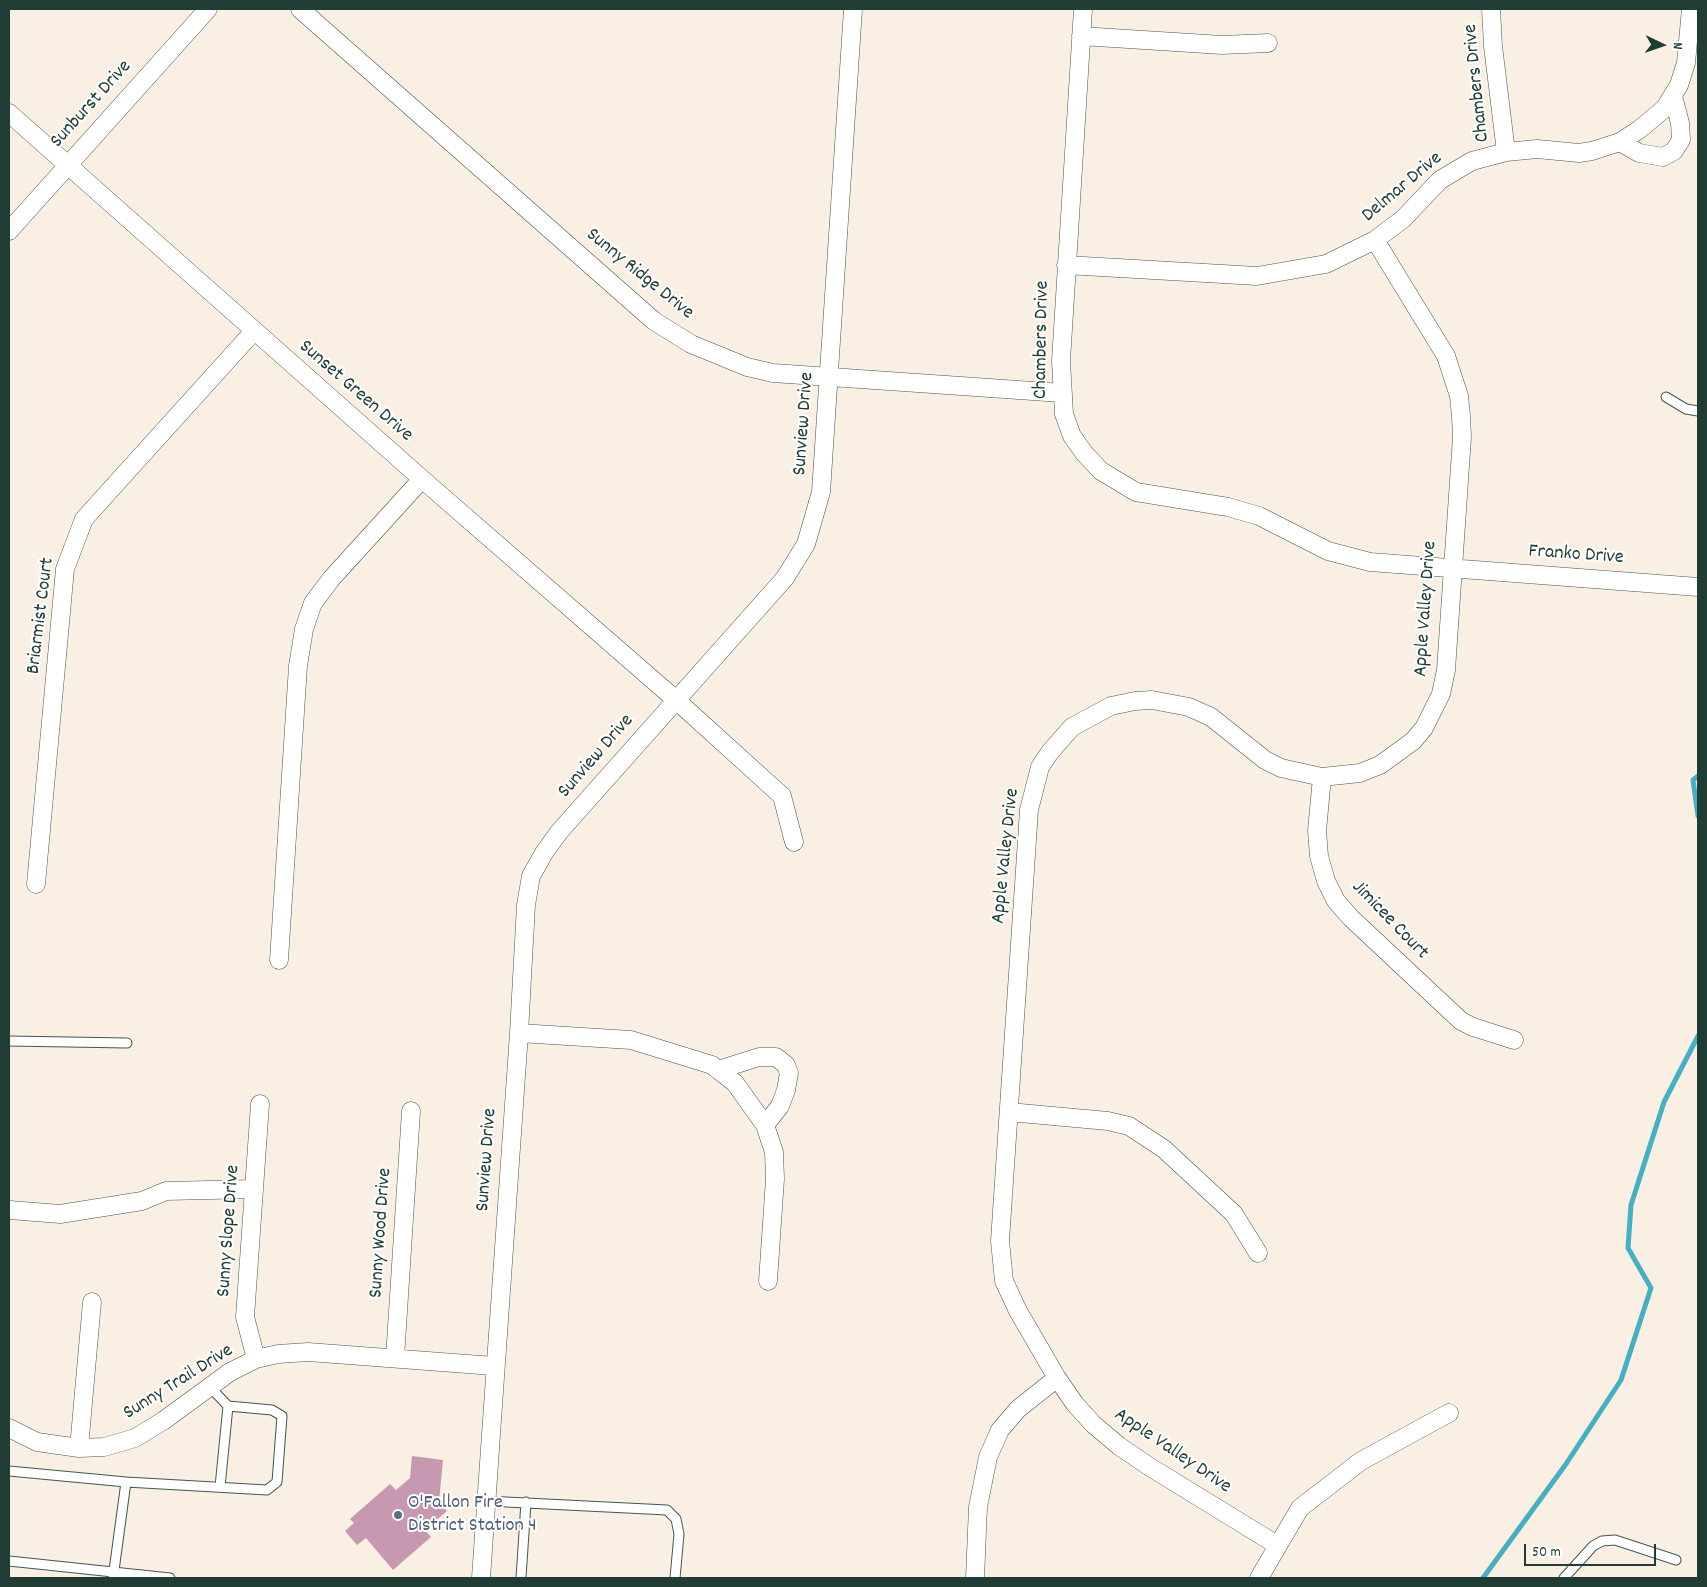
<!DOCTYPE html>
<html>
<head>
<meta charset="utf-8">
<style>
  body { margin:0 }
  #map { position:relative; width:1707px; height:1587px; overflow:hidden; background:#faefe3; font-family:Dekko,sans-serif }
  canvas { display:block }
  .frame { position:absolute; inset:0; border:10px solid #1f3d34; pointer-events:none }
  .north { position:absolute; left:1637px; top:20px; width:50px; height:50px; -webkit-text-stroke:4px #fff; paint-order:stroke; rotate:93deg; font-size:14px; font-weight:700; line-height:20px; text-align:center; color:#1f3d34 }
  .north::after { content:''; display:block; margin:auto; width:18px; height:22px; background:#1f3d34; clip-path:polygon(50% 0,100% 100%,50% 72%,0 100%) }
  .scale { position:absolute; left:1524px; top:1544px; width:132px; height:22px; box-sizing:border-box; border:2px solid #1f3d34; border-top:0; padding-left:6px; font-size:15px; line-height:18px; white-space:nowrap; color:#1f3d34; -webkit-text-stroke:4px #fff; paint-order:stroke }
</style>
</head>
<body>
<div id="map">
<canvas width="1707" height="1587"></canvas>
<div class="frame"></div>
<div class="north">N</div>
<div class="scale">50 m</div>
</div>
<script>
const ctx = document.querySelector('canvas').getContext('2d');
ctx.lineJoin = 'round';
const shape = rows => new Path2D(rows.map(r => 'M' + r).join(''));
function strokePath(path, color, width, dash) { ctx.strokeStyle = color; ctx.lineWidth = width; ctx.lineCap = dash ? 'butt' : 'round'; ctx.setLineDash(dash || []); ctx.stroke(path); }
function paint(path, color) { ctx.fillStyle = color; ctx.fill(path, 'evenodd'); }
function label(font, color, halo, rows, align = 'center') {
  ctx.font = font + ' Dekko,sans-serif'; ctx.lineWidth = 4; ctx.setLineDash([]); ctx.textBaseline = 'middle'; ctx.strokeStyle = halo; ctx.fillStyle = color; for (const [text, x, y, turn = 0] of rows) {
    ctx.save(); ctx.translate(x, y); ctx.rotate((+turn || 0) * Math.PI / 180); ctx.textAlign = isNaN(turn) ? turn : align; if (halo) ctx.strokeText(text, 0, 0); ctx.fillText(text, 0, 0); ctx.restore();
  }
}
const stream = shape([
  [1698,776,1693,780,1698,816],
  [1483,1578,1566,1464,1621,1380,1651,1288,1628,1248,1631,1205,1664,1102,1698,1036]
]);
const building = shape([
  [412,1456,443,1460,439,1502,447,1511,425,1530,431,1537,393,1570,366,1538,357,1545,345,1531,354,1523,350,1519,390,1484,396,1490,410,1478]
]);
const service = shape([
  [1666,397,1686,409,1698,411],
  [9,1041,127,1043],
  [9,1471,126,1482],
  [220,1487,228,1406],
  [486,1501,667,1510,676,1519,679,1534,675,1578],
  [9,1561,170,1578],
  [113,1578,126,1482,267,1490,277,1482,282,1416,272,1410,228,1406,209,1386],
  [521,1578,526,1502],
  [1564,1578,1593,1546,1602,1541,1615,1540,1676,1560]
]);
const minor = shape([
  [300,9,654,321,691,344,747,367,773,373,1062,393],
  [1083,9,1061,361,1064,414,1072,436,1084,453,1101,471,1136,492,1228,507,1259,516,1328,551,1370,562,1698,587],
  [1491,9,1493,46,1506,152],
  [1081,36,1222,45,1268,43],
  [9,113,422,479,676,700,782,796,794,842],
  [1620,142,1639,153,1663,157,1674,151,1681,140,1680,123,1673,96],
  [9,231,208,9],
  [1066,265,1257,276,1326,264,1375,240,1403,219,1440,180,1472,161,1506,152,1537,149,1579,153,1592,151,1620,142,1640,129,1665,108,1679,85,1686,63,1691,9],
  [1322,777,1317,831,1319,856,1326,881,1336,901,1351,918,1461,1021,1473,1027,1514,1040],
  [36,884,65,569,84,519,254,331],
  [279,960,298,666,304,629,313,603,331,579,422,479],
  [519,1033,631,1040,712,1065,735,1083,765,1125,774,1152,775,1179,768,1281],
  [718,1070,759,1057,776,1057,786,1065,789,1073,786,1090,780,1106,765,1125],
  [1009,1112,1108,1121,1129,1126,1164,1149,1234,1214,1258,1253],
  [10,1210,60,1214,142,1201,166,1191,253,1189],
  [395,1358,411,1111],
  [256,1359,245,1317,260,1104],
  [9,1428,37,1442,79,1448,104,1447,135,1438,163,1421,230,1372,256,1359,278,1354,308,1352,494,1366],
  [79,1448,92,1302],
  [1277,1545,1150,1467,1119,1446,1093,1424,1075,1404,1057,1378,1018,1311,1004,1281,1000,1241,1029,810,1040,767,1050,752,1072,727,1111,706,1135,701,1152,700,1189,707,1211,717,1265,760,1281,768,1322,777,1360,773,1380,765,1413,741,1424,728,1441,694,1446,670,1462,437,1461,416,1459,396,1446,356,1375,240],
  [481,1578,519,1033,526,905,531,876,544,853,559,832,785,578,806,544,821,492,853,9],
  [975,1578,978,1507,988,1457,1000,1430,1018,1409,1057,1378],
  [1259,1578,1300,1508,1361,1461,1449,1413]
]);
const markers = [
  [398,1515,5,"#5c6f8a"]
];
const streetNames = [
  ["Chambers Drive",1478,83,-96],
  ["Sunburst Drive",92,105,-48],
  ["Delmar Drive",1403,188,-40],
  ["Sunny Ridge Drive",639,275,39],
  ["Chambers Drive",1043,340,-89],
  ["Sunset Green Drive",355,392,41],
  ["Sunview Drive",805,424,-86],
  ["Franko Drive",1576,556,4],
  ["Apple Valley Drive",1427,609,-86],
  ["Briarmist Court",42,616,-83],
  ["Sunview Drive",597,757,-49],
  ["Apple Valley Drive",1007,856,-84],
  ["Jimicee Court",1389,921,46],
  ["Sunview Drive",488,1160,-86],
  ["Sunny Slope Drive",230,1231,-86],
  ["Sunny Wood Drive",382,1233,-86],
  ["Sunny Trail Drive",179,1383,-32],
  ["Apple Valley Drive",1172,1452,34]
];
const serviceNames = [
  ["O'Fallon Fire",408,1504],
  ["District Station 4",408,1527]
];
strokePath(stream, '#45afc4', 5);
paint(building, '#c799b1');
strokePath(service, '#40584e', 11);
strokePath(minor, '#40584e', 19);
strokePath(service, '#fff', 9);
strokePath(minor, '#fff', 18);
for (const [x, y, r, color] of markers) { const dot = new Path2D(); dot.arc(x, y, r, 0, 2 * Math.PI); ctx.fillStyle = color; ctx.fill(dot); strokePath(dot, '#fff', 2); }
label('20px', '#1f3d34', '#fff', streetNames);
label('20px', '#4e5e75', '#fff', serviceNames, 'left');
</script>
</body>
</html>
